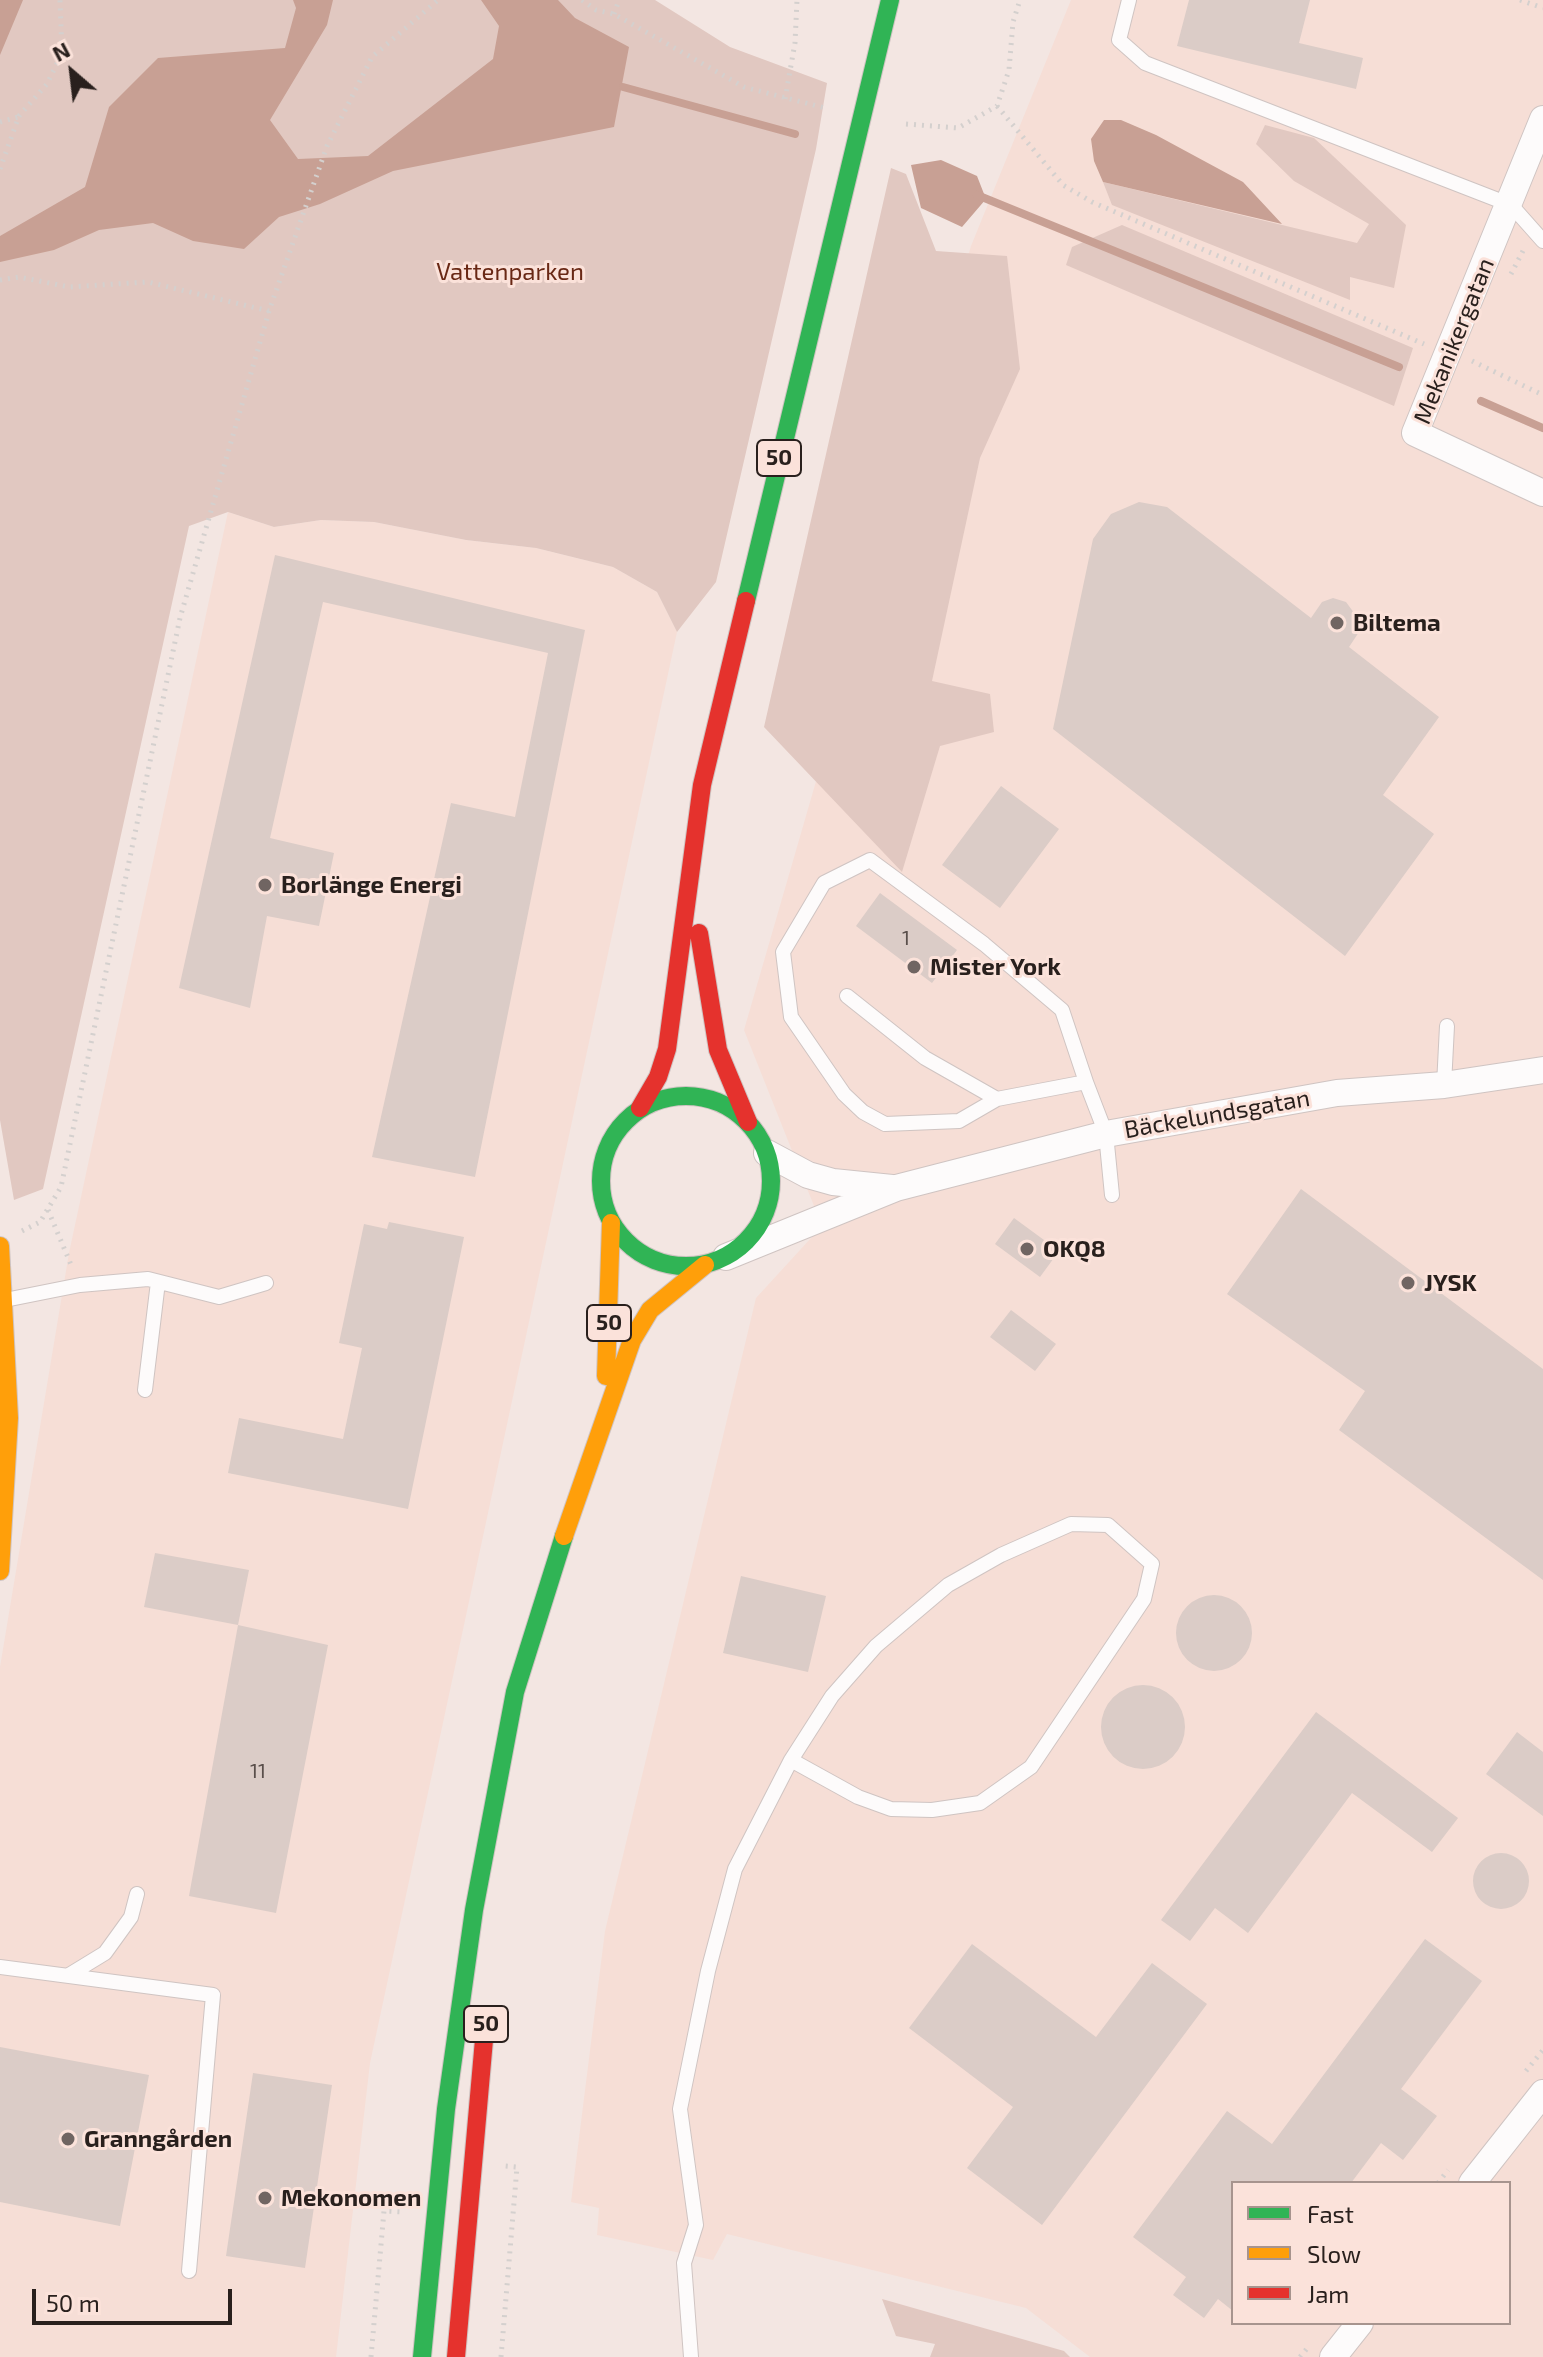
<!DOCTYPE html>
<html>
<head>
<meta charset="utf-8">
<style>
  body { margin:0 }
  #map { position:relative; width:1543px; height:2357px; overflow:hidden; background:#f3e6e2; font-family:"Exo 2",sans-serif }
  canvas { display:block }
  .legend { position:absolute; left:1231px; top:2181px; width:280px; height:144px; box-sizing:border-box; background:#fbe2da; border:2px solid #a7948e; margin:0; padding:10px 14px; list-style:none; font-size:24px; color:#29201d }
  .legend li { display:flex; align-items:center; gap:16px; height:40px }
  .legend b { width:40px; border:2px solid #a7948e }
  .north { position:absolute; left:32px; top:32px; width:80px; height:80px; -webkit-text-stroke:6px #fbe2da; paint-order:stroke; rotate:332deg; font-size:22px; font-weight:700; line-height:32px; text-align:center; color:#29201d }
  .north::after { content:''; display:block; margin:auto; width:28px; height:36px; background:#29201d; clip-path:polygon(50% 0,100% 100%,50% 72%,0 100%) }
  .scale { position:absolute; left:32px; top:2289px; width:200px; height:36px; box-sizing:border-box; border:4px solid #29201d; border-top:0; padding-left:10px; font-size:24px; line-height:28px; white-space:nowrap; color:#29201d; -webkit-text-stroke:6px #fbe2da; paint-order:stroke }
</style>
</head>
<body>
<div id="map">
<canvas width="1543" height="2357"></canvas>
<ul class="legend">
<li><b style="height:10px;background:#30b455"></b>Fast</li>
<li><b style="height:10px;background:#ff9f0a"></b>Slow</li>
<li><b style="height:10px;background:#e5322d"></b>Jam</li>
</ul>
<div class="north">N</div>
<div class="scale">50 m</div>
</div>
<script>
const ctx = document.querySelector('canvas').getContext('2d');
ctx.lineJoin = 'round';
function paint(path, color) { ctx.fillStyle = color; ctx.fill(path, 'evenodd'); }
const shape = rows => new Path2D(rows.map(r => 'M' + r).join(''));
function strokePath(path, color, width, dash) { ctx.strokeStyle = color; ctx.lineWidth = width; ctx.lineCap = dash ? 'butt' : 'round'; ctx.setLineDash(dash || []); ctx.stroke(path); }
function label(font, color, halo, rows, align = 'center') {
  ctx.font = font + ' "Exo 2",sans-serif'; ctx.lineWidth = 6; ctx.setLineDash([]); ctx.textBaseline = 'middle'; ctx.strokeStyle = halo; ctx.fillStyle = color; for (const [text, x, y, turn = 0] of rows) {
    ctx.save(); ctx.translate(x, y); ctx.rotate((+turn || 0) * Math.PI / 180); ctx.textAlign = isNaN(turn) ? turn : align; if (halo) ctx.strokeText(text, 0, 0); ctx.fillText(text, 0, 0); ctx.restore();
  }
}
const built = shape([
  [1071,0,1543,0,1543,2357,1090,2357,1026,2308,727,2234,713,2260,611,2238,597,2235,599,2208,571,2202,605,1931,756,1298,822,1226,744,1030,971,246],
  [1233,2183,1509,2183,1509,2323,1233,2323],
  [228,512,274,527,321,520,374,522,466,540,536,548,613,567,657,592,677,632,370,2063,336,2357,0,2357,0,1667,69,1253]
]);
const green = shape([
  [0,0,655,0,730,47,827,83,816,149,716,582,677,632,657,592,613,567,536,548,466,540,374,522,321,520,274,527,228,512,189,526,43,1189,14,1200,0,1120],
  [1265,125,1314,138,1406,225,1394,288,1350,277,1350,300,1112,205,1103,182,1357,243,1369,224,1294,181,1256,144],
  [891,168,906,174,936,251,1007,256,1020,369,980,458,932,681,990,694,994,732,940,746,902,872,764,727],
  [1122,225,1413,348,1394,406,1066,265,1072,247],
  [882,2299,1064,2351,1070,2357,930,2357,935,2344,896,2336]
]);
const water = shape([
  [0,0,23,0,0,55],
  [293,0,333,0,327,25,270,120,298,159,368,156,493,59,499,26,481,0,558,0,575,18,629,47,614,127,393,171,320,204,279,217,244,249,193,241,153,223,99,230,54,250,0,262,0,236,85,187,109,107,158,58,285,48,296,8],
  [1104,120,1121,120,1156,135,1243,182,1282,224,1103,182,1094,161,1091,139],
  [941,160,977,176,986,199,962,227,921,208,911,165]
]);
const stream = shape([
  [623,87,795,134],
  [977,195,1399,367],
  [1481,401,1543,428]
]);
const building = shape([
  [1189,0,1310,0,1299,43,1363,58,1356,89,1177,46],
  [1139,502,1167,507,1311,618,1322,602,1333,598,1346,602,1360,621,1359,632,1349,647,1439,717,1383,795,1434,834,1345,956,1053,729,1093,539,1111,514],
  [275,555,585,630,475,1177,372,1157,451,803,515,817,548,653,323,602,270,838,334,853,319,926,267,916,250,1008,179,988],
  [1001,786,1059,829,1000,908,942,865],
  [880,893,957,950,932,983,856,926],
  [1301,1189,1543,1369,1543,1580,1339,1430,1365,1391,1227,1294],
  [1014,1218,1059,1251,1040,1277,995,1244],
  [389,1222,464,1237,408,1509,228,1473,239,1418,343,1439,362,1348,339,1343,364,1224,387,1229],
  [1011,1310,1056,1344,1035,1371,990,1337],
  [155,1553,249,1570,238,1625,144,1607],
  [741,1576,826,1596,808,1672,723,1653],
  '1176 1633a38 38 0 1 1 76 0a38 38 0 1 1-76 0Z',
  [238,1625,328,1645,276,1913,189,1896],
  '1101 1727a42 42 0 1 1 84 0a42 42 0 1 1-84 0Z',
  [1316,1712,1458,1818,1432,1852,1352,1793,1248,1933,1215,1908,1190,1941,1161,1920],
  [1517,1732,1543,1752,1543,1816,1486,1774],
  '1473 1881a28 28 0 1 1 56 0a28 28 0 1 1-56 0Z',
  [1425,1939,1482,1981,1401,2089,1437,2116,1403,2160,1381,2143,1351,2183,1233,2183,1233,2311,1218,2299,1204,2318,1173,2295,1186,2277,1133,2237,1227,2111,1272,2144],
  [972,1944,1096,2037,1152,1963,1207,2004,1042,2225,967,2168,1013,2107,909,2028],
  [0,2047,149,2075,120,2226,0,2202],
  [253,2073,332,2085,305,2268,226,2256]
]);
const path = shape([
  [582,0,596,10,614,14,744,87,825,108],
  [1520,0,1543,8],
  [614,14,619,0],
  [785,99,795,43,797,0],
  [997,106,1063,185,1092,202,1424,344],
  [0,122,18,117],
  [906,124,958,128,997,106,1009,70,1013,22,1020,0],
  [0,169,19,116,47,84,62,53,60,0],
  [1511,274,1525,247],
  [0,280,19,277,69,287,148,282,269,311],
  [1472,361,1543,395],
  [48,1210,72,1267],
  [22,1231,40,1222,61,1187,180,618,269,311,327,146,372,57,438,0],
  [1526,2071,1543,2050],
  [1438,2183,1448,2170],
  [371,2357,384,2211,404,2212],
  [501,2357,517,2167,505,2166],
  [1300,2357,1309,2346]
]);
const lane = shape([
  [1129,0,1119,40,1145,63,1511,205,1543,241],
  [847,996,925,1058,997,1099,1086,1082,1106,1134,1112,1195],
  [1444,1085,1447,1026],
  [997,1099,959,1121,885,1124,863,1112,844,1094,791,1017,783,952,824,883,870,860,984,944,1062,1010,1086,1082],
  [5,1300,80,1285,148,1279,219,1297,266,1283],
  [145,1390,158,1282],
  [0,1967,213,1995,189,2271],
  [69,1975,105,1953,131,1917,137,1894],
  [691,2357,684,2263,696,2225,680,2109,708,1971,735,1869,791,1760,832,1696,876,1646,948,1585,1001,1555,1071,1524,1108,1525,1152,1564,1144,1599,1031,1767,980,1803,932,1810,891,1809,858,1797,791,1760]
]);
const street = shape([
  [1543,119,1415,433,1543,493],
  [767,1153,808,1175,833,1182,892,1188],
  [726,1257,896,1188,1106,1134,1337,1093,1444,1085,1543,1070],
  [1472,2183,1543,2093],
  [1333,2357,1360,2323]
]);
const fast = shape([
  [746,601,890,0],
  '601 1181a85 85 0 1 1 170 0a85 85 0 1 1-170 0Z',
  [422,2357,446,2109,474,1910,515,1692,564,1536]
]);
const slow = shape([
  [0,1246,9,1418,0,1571],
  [606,1376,611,1223],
  [564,1536,632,1340,650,1310,705,1265]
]);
const jam = shape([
  [699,933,718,1050,748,1122],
  [640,1108,658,1077,667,1049,702,785,746,601],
  [456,2357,486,2017]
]);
const markers = [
  [1337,623,8,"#706562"],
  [265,885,8,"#706562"],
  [914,967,8,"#706562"],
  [1027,1249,8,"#706562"],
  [1408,1283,8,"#706562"],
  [68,2139,8,"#706562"],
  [265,2198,8,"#706562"]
];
const numberNames = [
  ["1",906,938],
  ["11",258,1771]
];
const shields = [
  [779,458,44],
  [609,1323,44],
  [486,2024,44]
];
const shieldNames = [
  ["50",779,458],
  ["50",609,1323],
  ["50",486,2024]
];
const parkNames = [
  ["Vattenparken",510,272]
];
const streetNames = [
  ["Mekanikergatan",1454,341,-68],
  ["Bäckelundsgatan",1217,1114,-10]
];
const poiNames = [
  ["Biltema",1353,623],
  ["Borlänge Energi",281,885],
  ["Mister York",930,967],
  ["OKQ8",1043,1249],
  ["JYSK",1424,1283],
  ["Granngården",84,2139],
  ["Mekonomen",281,2198]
];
paint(built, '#f6ded6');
paint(green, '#e1c8c1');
paint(water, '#c8a094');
strokePath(stream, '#c8a094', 8);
paint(building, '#dbccc7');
strokePath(lane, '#cfc4c2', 16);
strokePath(street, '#cfc4c2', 28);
strokePath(fast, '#cfc4c2', 20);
strokePath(slow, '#cfc4c2', 20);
strokePath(jam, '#cfc4c2', 20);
strokePath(path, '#d4d0ce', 5, [2, 6]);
strokePath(lane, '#fdfbfb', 14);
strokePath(street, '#fdfbfb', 26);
strokePath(fast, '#30b455', 18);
strokePath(slow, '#ff9f0a', 18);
strokePath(jam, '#e5322d', 18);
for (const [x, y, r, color] of markers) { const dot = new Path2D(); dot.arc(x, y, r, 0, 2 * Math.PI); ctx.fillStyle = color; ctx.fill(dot); strokePath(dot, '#fbe2da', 3); }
label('20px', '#5a4f4b', null, numberNames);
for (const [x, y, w] of shields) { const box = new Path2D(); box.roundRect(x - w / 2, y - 18, w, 36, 6); ctx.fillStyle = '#fbe2da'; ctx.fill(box); strokePath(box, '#29201d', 2); }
label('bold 22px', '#29201d', null, shieldNames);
label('24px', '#692815', '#fbe2da', parkNames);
label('24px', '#29201d', '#fbe2da', streetNames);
label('bold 24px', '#29201d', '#fbe2da', poiNames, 'left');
</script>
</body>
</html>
